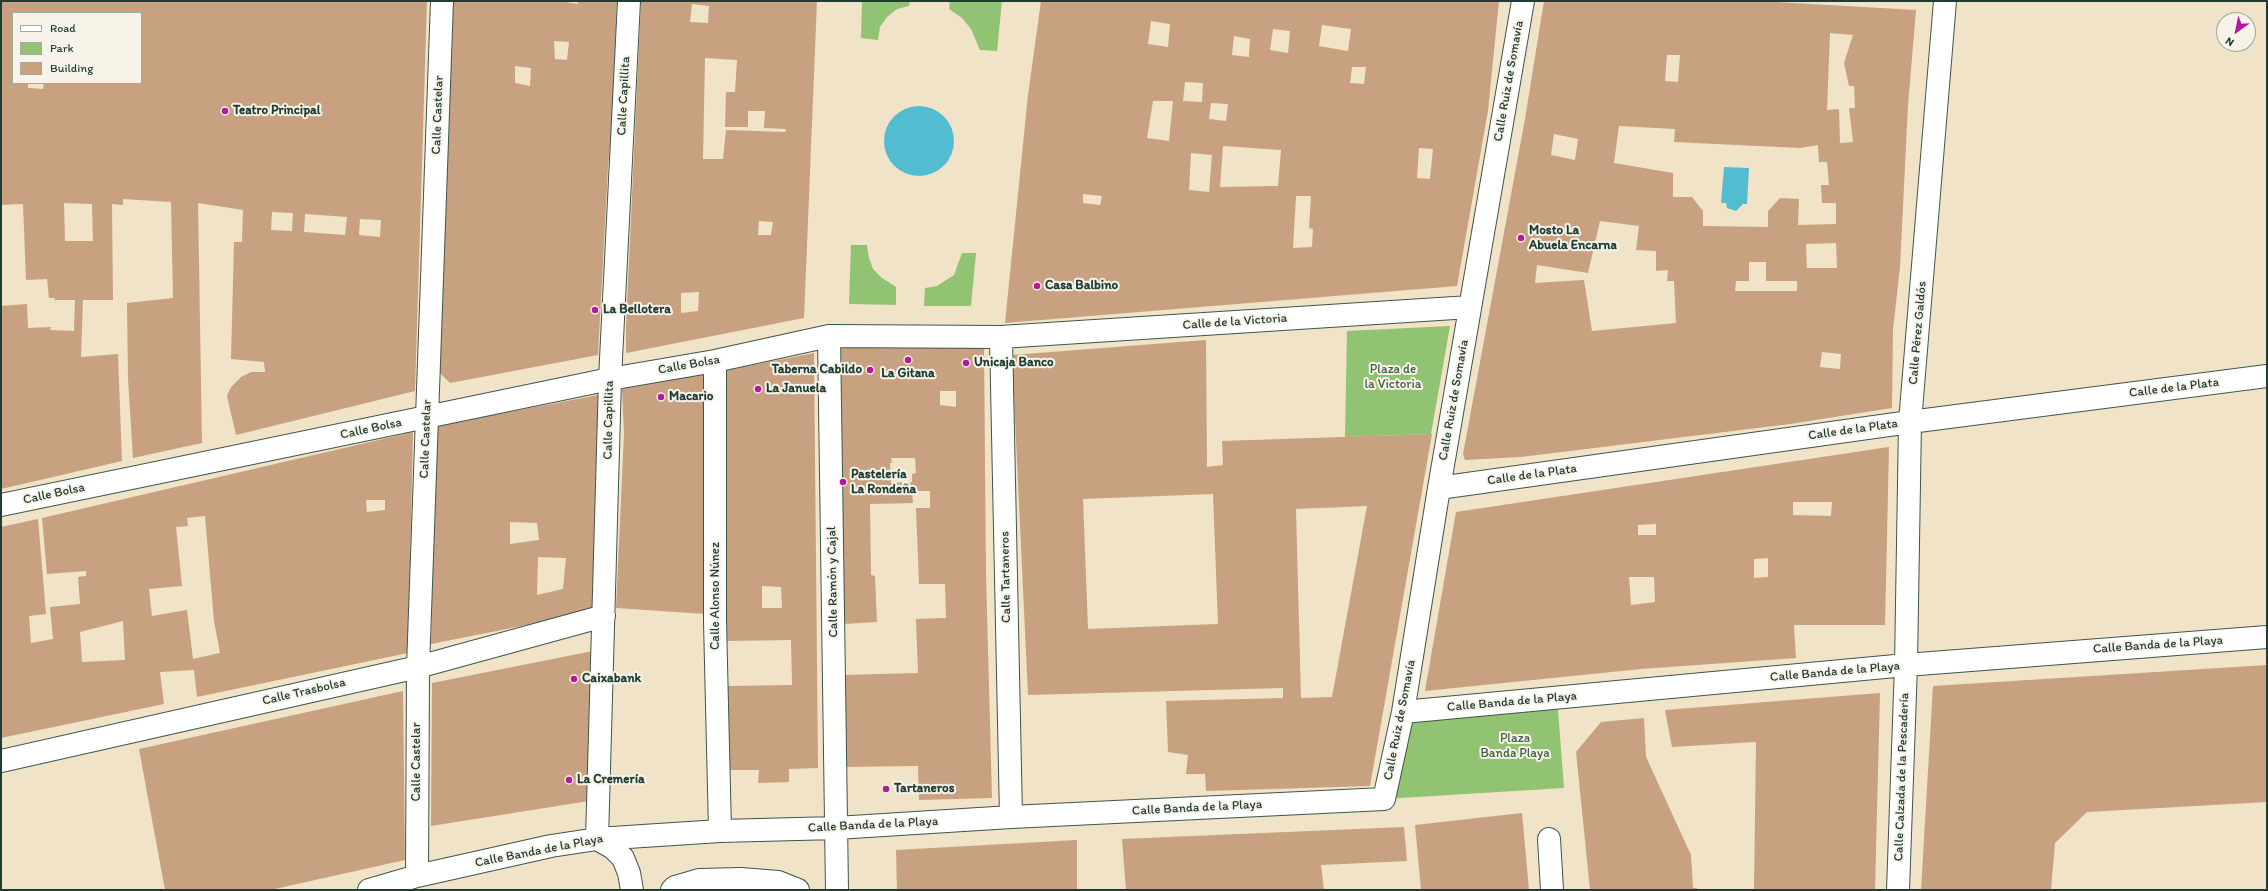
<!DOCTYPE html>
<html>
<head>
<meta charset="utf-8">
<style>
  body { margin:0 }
  #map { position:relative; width:2268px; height:891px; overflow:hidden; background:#f0e3c8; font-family:Itim,sans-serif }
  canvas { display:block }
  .frame { position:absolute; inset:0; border:2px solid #1f3d34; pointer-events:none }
  .legend { position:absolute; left:12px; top:12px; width:130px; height:72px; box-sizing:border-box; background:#f7f3e8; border:1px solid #a1aaa0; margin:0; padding:5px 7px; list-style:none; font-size:12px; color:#1f3d34 }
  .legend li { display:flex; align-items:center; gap:8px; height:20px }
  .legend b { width:20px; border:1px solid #a1aaa0 }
  .north { position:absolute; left:2216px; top:12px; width:40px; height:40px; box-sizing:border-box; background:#f7f3e8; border:1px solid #a1aaa0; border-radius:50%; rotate:213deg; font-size:11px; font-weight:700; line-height:16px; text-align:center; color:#1f3d34 }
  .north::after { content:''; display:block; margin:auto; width:14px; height:18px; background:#b5179e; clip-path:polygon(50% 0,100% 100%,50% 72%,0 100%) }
</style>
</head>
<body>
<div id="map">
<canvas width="2268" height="891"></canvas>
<div class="frame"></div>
<ul class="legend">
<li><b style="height:5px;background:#fff"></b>Road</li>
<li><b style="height:11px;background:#92c373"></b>Park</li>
<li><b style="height:11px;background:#c7a180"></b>Building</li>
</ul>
<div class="north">N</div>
</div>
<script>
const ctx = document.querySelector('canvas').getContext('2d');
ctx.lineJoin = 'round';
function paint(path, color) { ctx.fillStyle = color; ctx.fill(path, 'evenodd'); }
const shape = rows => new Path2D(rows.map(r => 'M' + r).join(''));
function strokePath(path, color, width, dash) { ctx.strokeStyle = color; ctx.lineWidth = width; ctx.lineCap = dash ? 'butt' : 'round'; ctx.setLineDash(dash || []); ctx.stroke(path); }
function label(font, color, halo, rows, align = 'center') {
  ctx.font = font + ' Itim,sans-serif'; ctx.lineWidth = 4; ctx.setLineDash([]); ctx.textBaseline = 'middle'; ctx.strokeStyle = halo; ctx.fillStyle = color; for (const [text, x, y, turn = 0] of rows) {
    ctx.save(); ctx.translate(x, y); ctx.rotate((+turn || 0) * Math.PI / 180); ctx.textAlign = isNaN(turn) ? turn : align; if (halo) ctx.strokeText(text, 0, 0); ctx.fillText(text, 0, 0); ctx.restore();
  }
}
const green = shape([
  [862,1,910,1,909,6,897,9,887,17,880,27,878,40,861,38],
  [950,1,1002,1,997,51,980,50,971,29,962,18,949,9],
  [851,245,867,245,869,258,873,269,882,278,896,287,896,305,849,304],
  [962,253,976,253,971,306,924,306,925,288,937,286,954,275],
  [1450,326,1431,434,1345,437,1347,331],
  [1557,697,1564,788,1384,799,1403,712]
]);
const water = shape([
  '884 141a35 35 0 1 1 70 0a35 35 0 1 1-70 0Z',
  [1724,167,1749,168,1747,204,1743,204,1736,211,1727,208,1726,203,1721,203]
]);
const building = shape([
  [1,1,427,1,415,391,236,435,227,396,231,387,241,377,251,372,265,372,264,362,231,359,234,242,242,242,243,210,198,203,202,443,133,458,128,379,127,303,173,298,171,202,123,199,123,205,112,204,113,300,83,300,81,357,118,354,122,461,1,489,1,306,27,304,28,328,51,327,50,330,74,331,75,300,54,300,55,298,49,298,47,279,26,280,23,204,1,205],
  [13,13,141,13,141,83,44,83,43,89,28,88,28,83,13,83],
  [64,203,92,204,93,241,65,241],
  [272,212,293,213,292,231,271,230],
  [305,214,347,217,345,235,304,232],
  [360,219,381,220,380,237,359,235],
  [452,1,559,1,578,4,578,1,617,1,612,124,608,167,598,355,450,383,439,372],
  [554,41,569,42,567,60,555,59],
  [515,66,531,68,530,86,515,83],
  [641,1,817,1,804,318,626,353,626,326],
  [692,4,709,6,708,23,690,22],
  [705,58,737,60,735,92,726,92,725,127,748,127,748,111,765,111,764,128,786,129,785,132,726,130,723,159,703,159],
  [759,221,773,222,771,235,758,235],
  [699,292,698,311,681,313,681,293],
  [1041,1,1499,1,1488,111,1457,286,1005,323,1028,95],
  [1151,21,1170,24,1168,47,1148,44],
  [1322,25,1351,29,1348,51,1319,46],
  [1273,29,1290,31,1288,53,1270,50],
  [1234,36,1250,39,1249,57,1232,55],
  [1352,67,1366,67,1364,84,1350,83],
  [1185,82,1203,83,1202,102,1183,101],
  [1153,101,1173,101,1169,141,1147,138],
  [1211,103,1228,104,1226,121,1209,119],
  [1223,146,1281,150,1278,186,1220,187],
  [1419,148,1433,149,1430,179,1417,178],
  [1191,153,1212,155,1209,192,1189,190],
  [1083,194,1102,196,1100,205,1083,203],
  [1296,196,1311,196,1309,228,1313,229,1312,247,1293,248],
  [1544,1,1758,1,1916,10,1908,105,1900,267,1893,330,1892,408,1790,424,1521,457,1465,460,1463,454,1525,119],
  [1830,33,1853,35,1844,63,1849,86,1854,86,1855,108,1849,108,1853,142,1840,143,1839,109,1827,110],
  [1667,55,1680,55,1678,82,1665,81],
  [1619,126,1675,129,1674,142,1800,148,1818,145,1819,162,1827,162,1829,185,1821,185,1822,203,1836,203,1836,224,1798,225,1799,199,1780,198,1768,211,1768,227,1703,226,1703,211,1692,197,1673,197,1673,173,1614,163],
  [1554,134,1578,139,1575,160,1551,155],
  [1600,221,1639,226,1636,250,1656,251,1656,271,1668,270,1667,281,1674,281,1676,323,1592,331,1584,280,1535,283,1537,265,1588,273],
  [1836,243,1837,268,1807,268,1806,244],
  [1749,262,1766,262,1766,281,1797,281,1797,291,1735,291,1736,281,1749,281],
  [1822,352,1841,354,1840,369,1820,367],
  [1206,340,1207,467,1223,465,1222,441,1432,434,1370,786,1206,791,1205,774,1186,774,1188,755,1168,752,1166,701,1283,698,1283,688,1028,695,1012,355],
  [1213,494,1218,624,1088,629,1083,499],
  [1367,506,1332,697,1301,698,1296,509],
  [984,343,986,575,992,798,919,800,918,766,845,767,843,675,918,673,916,619,946,618,945,584,919,584,916,508,930,508,930,491,912,491,913,503,870,504,871,575,875,576,877,622,843,624,841,346],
  [940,391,956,391,956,407,940,405],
  [891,458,915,458,916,473,912,474,912,482,891,483,890,463,892,463],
  [814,353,818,768,789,769,789,782,758,783,759,770,729,770,728,686,792,685,791,640,727,641,727,370],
  [762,586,781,587,782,608,762,608],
  [704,374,706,614,616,608,624,434,622,389],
  [598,395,592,612,431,644,436,426],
  [510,522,537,523,539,540,510,544],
  [538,557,566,558,563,589,537,595],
  [413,432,408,653,197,697,194,670,160,672,164,704,1,738,1,527,38,519,46,614,29,616,31,643,53,639,50,607,80,604,78,577,86,576,86,571,47,574,42,518],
  [366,500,385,500,385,510,367,512],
  [205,516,214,621,220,653,193,659,187,610,152,616,149,589,182,586,176,527,188,526,187,518],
  [123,621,125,660,82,662,80,632],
  [1889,447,1885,625,1794,625,1796,658,1641,669,1425,691,1456,512],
  [1793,502,1832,502,1831,516,1793,515],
  [1656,524,1656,535,1638,535,1638,525],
  [1768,558,1768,577,1754,578,1754,559],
  [1629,577,1654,577,1655,602,1631,605],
  [593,651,589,801,431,826,432,683],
  [2267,665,2267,802,2087,812,2055,843,2051,890,1921,890,1933,686],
  [403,691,405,860,270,890,165,890,139,749],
  [1880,693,1875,890,1754,890,1756,742,1672,747,1665,710],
  [1644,718,1646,757,1691,855,1693,888,1697,888,1697,890,1590,890,1576,752,1601,722],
  [1522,813,1529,890,1421,890,1415,825],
  [1404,827,1407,861,1321,865,1324,890,1126,890,1122,839],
  [1077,840,1077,890,897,890,896,850]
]);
const minor = shape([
  [829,336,837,890],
  [1001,337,1011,817],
  [715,361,715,621,720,831],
  [1439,488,1910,422,2267,376],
  [1,505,610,379,715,361,829,336,1001,337,1470,307],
  [1403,712,1906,665,2267,637],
  [1,761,418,667,604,616],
  [597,839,610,379,629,1],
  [597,839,613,848,623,858,629,873,632,890],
  [1549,839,1552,890],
  [417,876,418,667,442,1],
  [369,890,417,876,551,846,597,839,720,831,836,828,1011,817,1384,799,1403,712,1439,488,1523,1],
  [672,890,675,887,699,880,741,879,778,882,798,890],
  [1898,890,1906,665,1910,422,1945,1]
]);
const markers = [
  [225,111,4,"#b5179e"],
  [1521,238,4,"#b5179e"],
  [1037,286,4,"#b5179e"],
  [595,310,4,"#b5179e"],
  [908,360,4,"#b5179e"],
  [966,363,4,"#b5179e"],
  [870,370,4,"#b5179e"],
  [758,389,4,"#b5179e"],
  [661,397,4,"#b5179e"],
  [843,482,4,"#b5179e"],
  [574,679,4,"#b5179e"],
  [569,780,4,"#b5179e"],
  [886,789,4,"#b5179e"]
];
const streetNames = [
  ["Calle Ruiz de Somavía",1509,81,-80],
  ["Calle Capillita",624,96,-87],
  ["Calle Castelar",438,115,-88],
  ["Calle de la Victoria",1235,322,-4],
  ["Calle Pérez Galdós",1918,333,-85],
  ["Calle Bolsa",689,365,-10],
  ["Calle de la Plata",2174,388,-7],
  ["Calle Ruiz de Somavía",1454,400,-80],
  ["Calle Capillita",609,420,-89],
  ["Calle Bolsa",371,429,-12],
  ["Calle de la Plata",1853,430,-8],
  ["Calle Castelar",426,439,-88],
  ["Calle de la Plata",1532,475,-8],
  ["Calle Bolsa",54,494,-12],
  ["Calle Tartaneros",1006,577,-91],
  ["Calle Ramón y Cajal",833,582,-91],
  ["Calle Alonso Núnez",716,596,-90],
  ["Calle Banda de la Playa",2158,645,-4],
  ["Calle Banda de la Playa",1835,672,-5],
  ["Calle Trasbolsa",304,692,-13],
  ["Calle Banda de la Playa",1512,702,-5],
  ["Calle Ruiz de Somavía",1400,720,-79],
  ["Calle Castelar",417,762,-90],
  ["Calle Calzada de la Pescadería",1902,777,-88],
  ["Calle Banda de la Playa",1197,808,-3],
  ["Calle Banda de la Playa",873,825,-3],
  ["Calle Banda de la Playa",539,851,-11]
];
const poiNames = [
  ["Teatro Principal",233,111],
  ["Mosto La",1529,231],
  ["Abuela Encarna",1529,246],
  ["Casa Balbino",1045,286],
  ["La Bellotera",603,310],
  ["Unicaja Banco",974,363],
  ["Taberna Cabildo",862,370,"right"],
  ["La Gitana",908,374,"center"],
  ["La Januela",766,389],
  ["Macario",669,397],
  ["Pastelería",851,475],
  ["La Rondeña",851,490],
  ["Caixabank",582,679],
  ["La Cremería",577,780],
  ["Tartaneros",894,789]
];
const parkNames = [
  ["Plaza de",1393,370],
  ["la Victoria",1393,385],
  ["Plaza",1515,739],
  ["Banda Playa",1515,754]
];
paint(green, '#92c373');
paint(water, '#54bcd1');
paint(building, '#c7a180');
strokePath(minor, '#3e564a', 24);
strokePath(minor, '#fff', 22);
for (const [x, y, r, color] of markers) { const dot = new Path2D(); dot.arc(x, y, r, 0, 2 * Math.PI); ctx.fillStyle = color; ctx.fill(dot); strokePath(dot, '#f7f3e8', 1.5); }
label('13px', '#1f3d34', '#f7f3e8', streetNames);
label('bold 13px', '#1f3d34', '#f7f3e8', poiNames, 'left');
label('13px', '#3c5e44', '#f7f3e8', parkNames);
</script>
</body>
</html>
